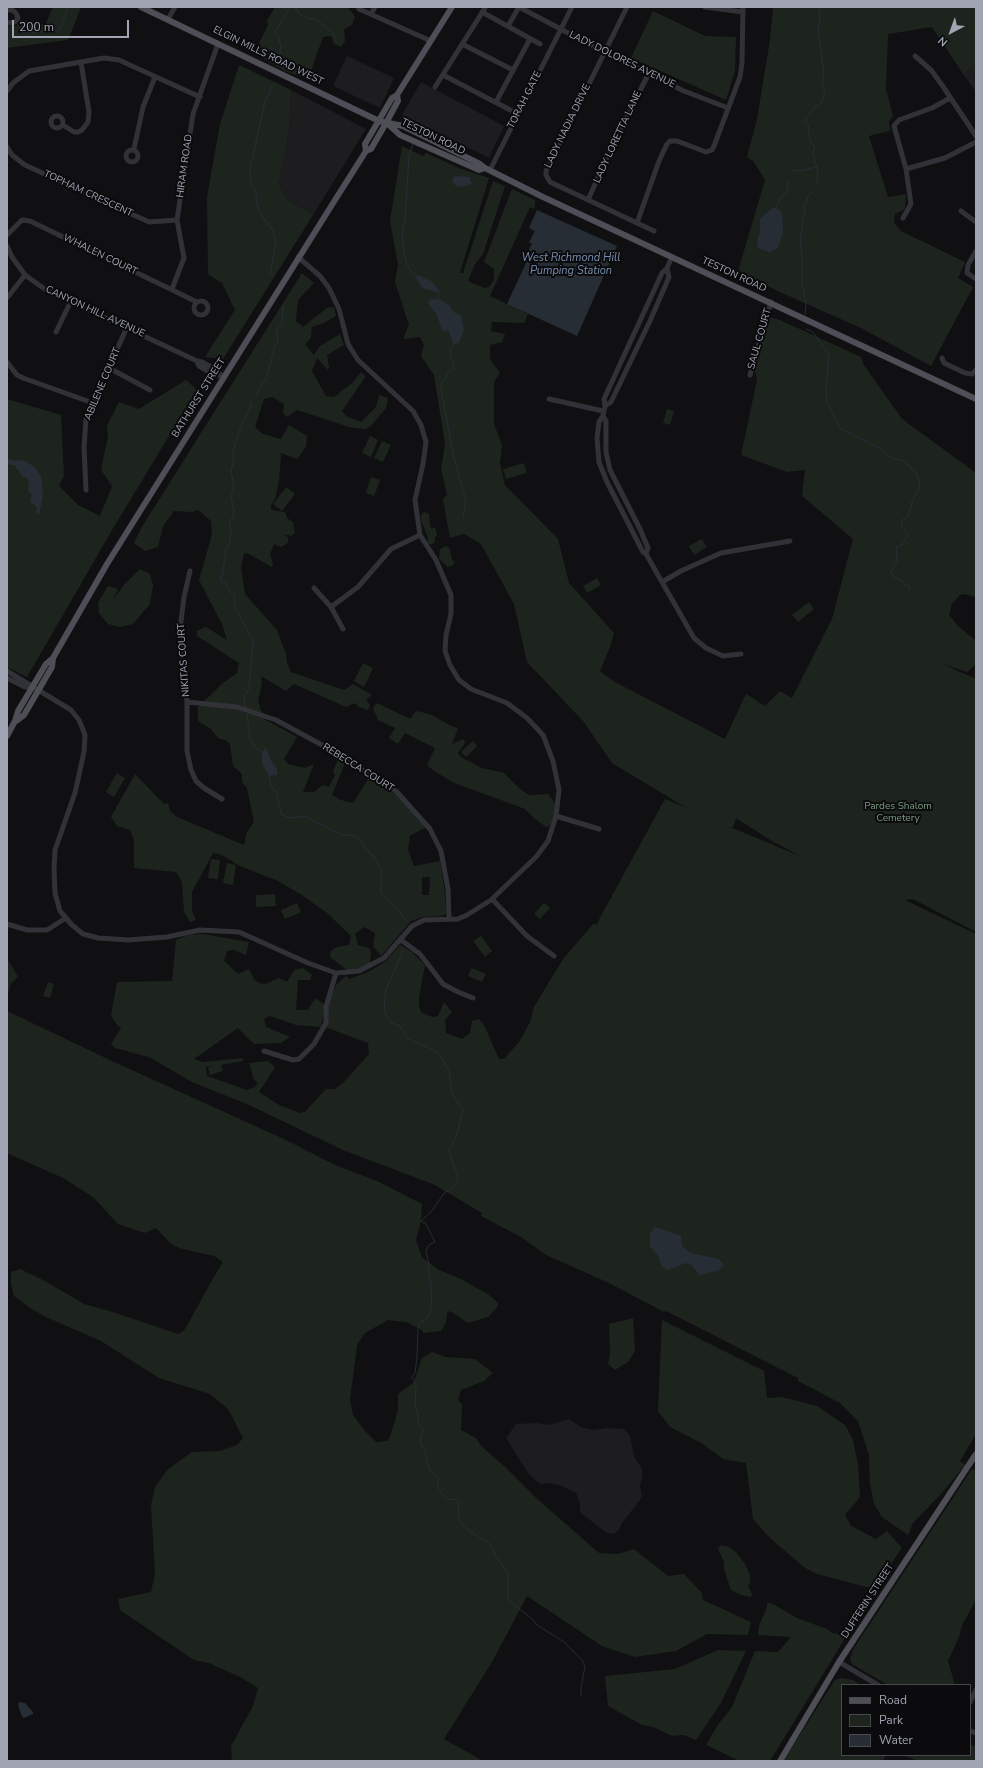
<!DOCTYPE html>
<html>
<head>
<meta charset="utf-8">
<style>
  body { margin:0 }
  #map { position:relative; width:983px; height:1768px; overflow:hidden; background:#101012; font-family:"Nunito Sans",sans-serif }
  canvas { display:block }
  .frame { position:absolute; inset:0; border:8px solid #a1a5b3; pointer-events:none }
  .legend { position:absolute; left:841px; top:1684px; width:130px; height:72px; box-sizing:border-box; background:#0b0b0d; border:1px solid #47494f; margin:0; padding:5px 7px; list-style:none; font-size:12px; color:#a1a5b3 }
  .legend li { display:flex; align-items:center; gap:8px; height:20px }
  .legend b { width:20px; border:1px solid #47494f }
  .north { position:absolute; left:931px; top:12px; width:40px; height:40px; -webkit-text-stroke:3px #0b0b0d; paint-order:stroke; rotate:221deg; font-size:11px; font-weight:700; line-height:16px; text-align:center; color:#a1a5b3 }
  .north::after { content:''; display:block; margin:auto; width:14px; height:18px; background:#a1a5b3; clip-path:polygon(50% 0,100% 100%,50% 72%,0 100%) }
  .scale { position:absolute; left:12px; top:20px; width:117px; height:18px; box-sizing:border-box; border:2px solid #a1a5b3; border-top:0; padding-left:5px; font-size:12px; line-height:14px; white-space:nowrap; color:#a1a5b3; -webkit-text-stroke:3px #0b0b0d; paint-order:stroke }
</style>
</head>
<body>
<div id="map">
<canvas width="983" height="1768"></canvas>
<div class="frame"></div>
<ul class="legend">
<li><b style="height:5px;background:#4d4e56"></b>Road</li>
<li><b style="height:11px;background:#1d241e"></b>Park</li>
<li><b style="height:11px;background:#272d35"></b>Water</li>
</ul>
<div class="north">N</div>
<div class="scale">200 m</div>
</div>
<script>
const ctx = document.querySelector('canvas').getContext('2d');
ctx.lineJoin = 'round';
function paint(path, color) { ctx.fillStyle = color; ctx.fill(path, 'evenodd'); }
const shape = rows => new Path2D(rows.map(r => 'M' + r).join(''));
function strokePath(path, color, width, dash) { ctx.strokeStyle = color; ctx.lineWidth = width; ctx.lineCap = dash ? 'butt' : 'round'; ctx.setLineDash(dash || []); ctx.stroke(path); }
function label(font, color, halo, rows, align = 'center') {
  ctx.font = font + ' "Nunito Sans",sans-serif'; ctx.lineWidth = 4; ctx.setLineDash([]); ctx.textBaseline = 'middle'; ctx.strokeStyle = halo; ctx.fillStyle = color; for (const [text, x, y, turn = 0] of rows) {
    ctx.save(); ctx.translate(x, y); ctx.rotate((+turn || 0) * Math.PI / 180); ctx.textAlign = isNaN(turn) ? turn : align; if (halo) ctx.strokeText(text, 0, 0); ctx.fillText(text, 0, 0); ctx.restore();
  }
}
const built = shape([
  [347,56,394,78,380,108,333,86],
  [976,65,976,92,963,74],
  [421,82,504,126,489,158,416,122,400,118],
  [291,90,366,129,313,215,287,199,279,184,289,131],
  [569,1419,581,1427,593,1430,607,1428,624,1429,630,1436,634,1456,642,1469,642,1479,640,1485,642,1497,637,1504,622,1523,619,1530,614,1534,605,1532,580,1512,580,1504,576,1493,562,1486,549,1483,541,1484,536,1481,528,1473,506,1438,516,1424,537,1423,550,1425]
]);
const green = shape([
  [53,7,81,7,68,40,7,48,7,26,16,26,21,20,45,25],
  [275,7,347,7,355,16,352,25,344,29,345,41,341,47,334,44,331,36,323,37,308,79,285,71,259,56,256,50,268,25,267,21],
  [773,7,976,7,976,65,963,74,932,27,888,34,886,89,893,116,889,121,890,131,869,136,888,197,906,194,905,209,895,214,894,223,901,231,965,262,958,278,973,287,931,366,863,329,780,292,738,271,765,180,754,162,747,157,757,119,770,40],
  [653,11,705,36,736,37,735,71,726,100,631,58],
  [239,65,291,90,289,131,279,184,287,199,313,215,223,359,205,357,235,310,222,283,208,274,207,197,220,124],
  [402,146,423,156,426,153,459,168,489,178,460,273,463,273,493,181,505,186,483,254,475,264,468,281,484,288,489,287,494,280,494,269,484,262,512,189,535,200,535,209,530,207,490,296,528,314,524,323,492,322,491,331,505,334,502,342,490,345,490,359,500,373,494,382,494,424,502,445,500,464,505,485,558,539,569,583,614,633,610,647,600,671,613,681,725,739,746,694,765,706,780,691,792,698,832,619,853,539,802,496,805,470,787,472,741,455,757,380,755,370,768,317,780,320,861,357,864,365,902,419,976,473,976,597,964,594,960,595,952,604,949,615,958,626,976,641,976,664,967,672,940,663,976,679,976,932,913,899,905,900,976,934,976,1434,960,1461,965,1465,940,1495,913,1523,908,1535,882,1517,874,1504,870,1484,869,1455,858,1421,840,1403,798,1381,798,1378,666,1311,664,1312,609,1283,546,1255,521,1237,481,1216,482,1213,435,1185,343,1150,247,1104,192,1082,149,1057,115,1048,111,1044,121,1028,116,1024,111,1015,117,982,172,981,176,940,189,935,203,934,249,942,246,955,234,950,227,951,224,961,238,974,249,969,254,979,259,983,266,984,279,978,287,982,294,970,303,968,312,975,310,980,298,980,296,1010,308,1010,315,998,325,1005,321,1027,296,1025,270,1016,264,1019,266,1027,290,1037,281,1043,254,1044,238,1028,194,1059,203,1062,243,1058,243,1061,221,1065,223,1071,210,1075,208,1068,212,1066,206,1067,207,1076,247,1090,255,1087,258,1083,254,1080,249,1063,268,1061,275,1067,259,1092,279,1105,300,1113,305,1112,326,1089,335,1089,345,1081,369,1054,368,1043,325,1027,325,1010,336,985,346,976,350,979,370,971,386,961,400,945,412,952,425,965,419,997,419,1005,421,1012,432,1017,438,1016,444,1002,452,1012,445,1020,446,1033,462,1039,470,1033,472,1021,479,1019,485,1027,499,1059,504,1059,519,1042,530,1022,534,1007,563,959,594,923,596,925,665,799,685,807,612,763,583,721,527,662,514,604,481,544,464,534,450,538,443,499,447,495,441,469,445,444,434,375,421,356,424,345,420,337,403,339,409,325,395,282,398,265,390,221],
  [736,818,772,841,802,857,730,827,733,827],
  [302,273,314,283,298,300,296,321,303,327,327,308,334,307,336,316,324,323,312,327,311,338,305,344,314,355,320,346,340,334,344,345,327,355,329,367,328,370,317,358,312,371,326,396,334,397,352,383,361,372,365,376,364,379,342,411,346,416,361,422,376,407,379,395,388,398,386,408,371,426,365,429,349,427,297,410,287,417,283,413,284,404,272,397,264,399,255,427,263,434,281,439,289,425,307,436,306,447,297,459,281,453,279,481,275,499,271,505,271,510,284,512,286,514,287,518,293,522,295,533,291,536,284,534,288,538,288,543,281,547,274,544,270,554,273,563,272,567,249,554,244,553,241,567,245,594,277,630,286,654,287,663,291,672,344,690,353,684,372,695,366,700,370,705,368,710,359,707,355,703,346,707,294,684,286,691,261,676,262,683,258,701,264,719,297,737,284,759,288,764,305,768,314,764,303,792,314,792,323,785,329,787,335,775,333,771,339,757,345,761,345,763,332,795,341,800,353,803,369,778,395,793,426,827,410,836,408,850,414,866,440,861,445,893,446,914,441,916,422,917,411,921,381,956,373,946,375,933,364,927,355,934,358,945,369,948,371,952,370,963,364,968,347,970,330,957,330,954,332,950,337,947,349,945,351,936,327,913,302,895,278,881,240,866,222,855,213,853,192,892,192,911,196,920,190,922,184,912,182,882,176,872,134,868,134,840,130,830,117,826,111,817,135,774,164,804,168,803,170,811,177,817,232,840,244,845,247,832,254,822,247,788,242,782,242,774,233,766,230,744,226,740,219,739,211,729,198,721,198,707,223,683,237,673,239,663,197,636,197,631,206,627,227,640,222,624,199,580,212,534,211,521,198,510,192,512,174,511,163,526,158,547,145,551,134,543,143,525],
  [422,877,430,877,429,895,422,895],
  [186,380,197,390,115,525,27,677,7,667,7,399,61,415,64,476,59,486,78,505,100,516,112,486,101,470,108,436,107,426,119,402,139,409],
  [667,409,674,411,670,425,663,423],
  [370,436,378,440,371,457,362,453],
  [382,441,391,445,383,462,374,458],
  [524,463,527,473,506,479,503,469],
  [371,477,380,480,374,496,366,493],
  [286,487,295,494,282,511,273,504],
  [424,512,429,514,430,526,432,529,435,527,437,535,435,538,435,542,431,545,427,542,428,538,421,520,421,515],
  [702,539,707,547,694,555,689,546],
  [446,546,450,549,451,557,455,564,448,567,439,559,440,549],
  [140,569,150,574,153,585,150,604,133,624,120,627,108,624,99,613,98,603,108,586,118,589,113,600,124,585],
  [597,578,601,585,587,593,583,586],
  [809,602,814,609,798,622,792,615],
  [363,663,373,668,364,687,354,681],
  [377,703,410,719,416,711,430,714,451,726,458,728,452,744,464,739,465,743,458,753,461,757,482,768,504,773,519,788,529,795,548,794,554,802,556,809,553,821,549,826,546,827,535,819,525,809,452,782,433,770,427,765,435,748,405,733,398,744,389,738,395,728,378,720,373,708],
  [473,741,477,746,466,757,461,752],
  [117,773,125,778,114,797,106,792],
  [211,859,220,860,218,879,208,878],
  [227,863,236,865,233,885,223,883],
  [275,894,276,906,256,907,256,895],
  [297,903,301,912,285,919,281,910],
  [544,903,550,908,540,919,534,914],
  [481,936,492,951,485,957,473,941],
  [7,958,18,977,11,983,9,991,7,992],
  [472,968,486,974,482,982,468,976],
  [48,982,54,984,50,998,43,996],
  [7,1011,112,1061,286,1140,337,1166,377,1181,422,1204,421,1221,416,1240,422,1257,437,1269,463,1280,489,1295,498,1303,498,1306,488,1317,468,1323,450,1311,447,1313,446,1322,441,1331,423,1333,422,1330,406,1322,388,1320,365,1333,357,1345,350,1400,353,1415,364,1430,376,1442,387,1441,390,1437,398,1410,398,1394,414,1382,422,1358,432,1352,445,1357,475,1359,493,1373,484,1381,461,1390,458,1400,462,1405,461,1430,476,1438,481,1446,505,1467,535,1497,599,1553,618,1554,634,1549,668,1576,684,1574,702,1593,703,1600,751,1622,748,1635,707,1634,676,1651,635,1657,602,1646,527,1596,492,1662,444,1739,483,1761,232,1761,231,1746,253,1706,258,1688,240,1677,209,1663,194,1660,120,1610,118,1599,151,1592,155,1574,151,1505,155,1487,168,1469,192,1452,220,1451,237,1445,243,1438,228,1409,210,1394,159,1378,101,1341,46,1317,30,1308,14,1296,11,1284,11,1272,20,1269,43,1280,84,1304,113,1312,178,1334,184,1331,211,1282,223,1262,214,1256,179,1248,170,1243,156,1228,145,1233,118,1224,93,1197,63,1178,7,1153],
  [633,1318,635,1351,628,1362,615,1370,608,1364,610,1354,609,1324],
  [662,1320,764,1371,767,1398,782,1397,817,1406,845,1425,853,1440,858,1464,860,1497,845,1515,851,1526,876,1539,887,1531,902,1548,874,1589,817,1574,805,1568,770,1538,753,1519,746,1463,723,1459,703,1444,670,1427,658,1411],
  [972,1469,976,1471,976,1600,962,1625,959,1637,948,1661,955,1685,888,1685,852,1664,850,1659,854,1648],
  [721,1545,729,1547,737,1553,745,1564,750,1575,750,1583,748,1586,752,1594,751,1597,741,1595,731,1590,724,1569,724,1562,718,1549],
  [767,1603,773,1604,797,1618,827,1629,832,1633,847,1635,770,1761,740,1761,706,1745,717,1726,732,1707,755,1651,778,1652,791,1637,758,1635,759,1626,767,1607],
  [718,1650,746,1651,721,1703,696,1740,684,1735,672,1736,653,1727,642,1725,608,1706,605,1676,675,1669],
  [841,1678,853,1680,861,1685,842,1685,842,1755,886,1755,883,1761,783,1761,835,1680],
  [970,1744,976,1747,976,1761,918,1761,903,1755,970,1755]
]);
const water = shape([
  [455,176,469,177,472,183,470,185,459,187,455,185,452,181],
  [773,208,776,208,782,212,783,232,778,248,769,252,758,248,757,240,760,233,760,219,765,214],
  [537,210,617,246,577,336,507,304,526,263,528,261,536,265,536,262,531,259,528,251,532,244,529,242,535,231,529,228],
  [417,275,431,281,441,293,422,288,416,278],
  [431,299,441,300,451,307,453,312,461,315,464,330,459,343,453,344,449,331,442,330,437,315,428,303],
  [7,458,14,461,20,460,26,461,34,467,41,476,43,496,39,514,36,513,37,507,30,502,32,495,28,491,29,480,20,474,19,470,16,468,16,466,7,464],
  [264,748,267,749,271,761,277,769,277,775,269,776,262,764,262,754],
  [654,1228,659,1228,681,1236,682,1246,686,1249,691,1253,719,1259,724,1265,719,1270,700,1275,691,1265,686,1263,667,1270,662,1266,658,1256,650,1246,650,1234],
  [19,1702,25,1703,33,1712,33,1714,24,1718,22,1716,18,1706]
]);
const stream = shape([
  [295,7,300,15,310,19,314,18,330,30,337,39],
  [19,33,55,31,60,29,62,24,68,7],
  [7,39,9,37],
  [279,64,281,58,280,54,281,47,278,36,275,32,290,7],
  [413,144,409,156,405,220,402,234,404,251,407,264,411,272,416,275],
  [793,172,794,170,801,171,816,167],
  [817,183,818,172,813,153,815,147,810,141,808,124,805,121,813,109,822,102,825,90,822,85,824,74,818,28,820,19,819,7],
  [776,208,781,197,786,194,789,181],
  [270,275,276,241,272,229,264,219,257,205,256,193,251,182,250,169,264,106,266,98,270,93,271,86],
  [438,300,439,294],
  [805,315,806,305,802,283,802,257,800,235,802,231,802,222,805,212,804,205,807,201,808,196,813,191],
  [806,329,813,332,829,355,826,390,827,403,841,429,883,450,887,456,904,461,917,474,920,483,919,488,912,502,908,517,903,519,901,526,908,534,903,544,896,547,897,561,891,572,894,577,903,581,903,584,910,587,908,591],
  [453,344,450,351,454,369,447,373,446,378,442,381,441,389,453,454,466,501,463,517],
  [256,396,262,382,266,380,274,350,274,346,277,344,278,338,276,330,282,324,283,305],
  [245,707,244,696,249,689,253,641,235,607,234,594,230,592,227,584,221,581,220,577,222,577,223,571,226,549,229,545,231,531,229,521,232,519,234,511,231,497,234,487,231,470,234,461,232,455,239,432,252,403],
  [247,714,250,738,255,748,262,752],
  [269,776,271,786,277,793,281,814,290,818,304,816,340,834,354,836,361,840,366,849,374,857,381,870,381,893,395,906,407,921],
  [403,951,386,990,384,1006,386,1016,392,1023,400,1026,407,1038,438,1052,449,1071,452,1093,463,1110,457,1134,449,1151,451,1158,458,1176,458,1179,453,1188,445,1192,431,1212,421,1221,426,1224,435,1242,429,1245,426,1251,429,1264,429,1276,431,1284,432,1306,428,1317,420,1323,418,1329,417,1358,415,1373,412,1377,416,1384,415,1404,419,1419,417,1421,423,1430,420,1441,426,1454,429,1470,438,1478,438,1487,443,1495,447,1499,456,1500,459,1502,458,1515,461,1523,471,1532,488,1542,493,1548,496,1557,508,1573,508,1597,510,1602,531,1618,537,1625,564,1642,582,1660,585,1666,581,1688,581,1695]
]);
const minor = shape([
  [519,7,604,52,684,91,728,108],
  [627,7,546,171,546,175,550,182,654,231],
  [705,7,743,12],
  [359,9,431,41],
  [7,10,12,10,16,13,18,18,15,22,10,23,7,22],
  [482,12,540,44],
  [371,14,375,7],
  [168,19,175,7],
  [508,26,519,7],
  [462,44,513,70],
  [915,56,931,70,942,85,976,136],
  [443,75,518,114],
  [435,87,485,8],
  [7,91,13,83,29,71,104,58,119,60,200,97],
  [496,102,530,39],
  '51 122a6 6 0 1 1 12 0a6 6 0 1 1-12 0Z',
  [63,125,74,132,78,132,82,130,88,122,89,112,81,62],
  [7,147,12,155,25,165,149,222,177,220],
  [134,149,143,107,155,77],
  '126 156a6 6 0 1 1 12 0a6 6 0 1 1-12 0Z',
  [906,169,945,158,976,142],
  [490,170,572,7],
  [588,200,611,148,649,73],
  [961,211,976,222],
  [903,218,911,204,906,169,894,126,899,120,932,108,950,98],
  [637,223,659,161,667,144,670,141,677,141,706,152,712,150,714,146,740,77,742,63,743,7],
  [7,235,22,220,30,221,197,302],
  [7,246,12,257,25,275,46,290,197,361,202,362,216,370,223,377],
  [976,251,968,265,967,273,976,279],
  [672,257,667,268,662,273,604,399,605,406,603,416,599,422,597,438,599,462,607,482,643,552,646,554,694,638,706,648,723,656,741,654],
  [172,289,184,258,177,220,193,114,218,44],
  [7,298,25,275],
  '194 308a7 7 0 1 1 14 0a7 7 0 1 1-14 0Z',
  [56,332,71,301],
  [942,358,944,363,965,373,972,374,976,370],
  [197,361,199,366,211,373,223,377],
  [7,362,17,375,23,378,93,403],
  [109,368,150,390],
  [750,375,771,302],
  [549,399,603,411],
  [605,406,611,402,650,321,669,277,667,268],
  [603,416,606,421,606,452,610,470,640,529,648,548,646,554],
  [86,490,84,447,86,419,127,327],
  [190,571,184,597,180,629,187,702,187,751,191,770,196,781,204,788,222,799],
  [662,582,681,571,721,553,790,541],
  [314,588,331,607,358,587,391,549,420,535],
  [331,607,343,629],
  [7,671,71,710,79,720,85,735,84,752,75,793,55,850,54,869,55,893,60,911,72,925,83,934,98,938,128,940,167,937,200,930,239,932,308,963,336,973,359,971,384,958,412,926,424,920,458,919,467,915,491,900,536,857,548,841,556,816,559,790,553,761,543,735,527,718,507,703,471,689,459,680,450,665,445,651,446,635,451,614,451,595,436,560,420,535,415,500,423,464,426,442,421,425,413,411,358,360,348,344,339,309,329,288,320,276,298,257],
  [7,678,25,687,32,687],
  [187,702,237,707,276,720,333,751,396,791,430,829,441,851,448,889,449,918],
  [556,816,599,829],
  [492,899,527,936,554,956],
  [7,924,27,930,47,930,66,918],
  [401,940,420,954,443,984,458,992,473,998],
  [264,1051,293,1060,299,1059,314,1044,326,1023,326,1007,336,973],
  [839,1662,878,1685],
  [970,1702,976,1690],
  [970,1731,976,1733]
]);
const major = shape([
  [141,7,379,121,403,126,480,164,485,168,543,197,976,399],
  [388,124,400,135,479,170,485,168],
  [366,151,371,149,386,123,398,101,397,95],
  [16,721,24,715,52,667,53,658],
  [7,736,15,721,18,711,46,664,53,658,107,564,335,200,366,151,365,144,392,98,397,95,452,7],
  [780,1761,839,1662,976,1454]
]);
const streetNames = [
  ["ELGIN MILLS ROAD WEST",268,56,26],
  ["LADY DOLORES AVENUE",622,60,26],
  ["TORAH GATE",525,100,-63],
  ["LADY NADIA DRIVE",568,126,-64],
  ["TESTON ROAD",433,137,26],
  ["LADY LORETTA LANE",618,137,-65],
  ["HIRAM ROAD",185,166,-82],
  ["TOPHAM CRESCENT",88,194,25],
  ["WHALEN COURT",100,255,26],
  ["TESTON ROAD",734,275,25],
  ["CANYON HILL AVENUE",95,312,25],
  ["SAUL COURT",760,339,-74],
  ["ABILENE COURT",103,384,-67],
  ["BATHURST STREET",199,398,-58],
  ["NIKITAS COURT",184,660,-94],
  ["REBECCA COURT",358,768,32],
  ["DUFFERIN STREET",868,1601,-57]
];
const parkNames = [
  ["Pardes Shalom",898,807],
  ["Cemetery",898,819]
];
const waterNames = [
  ["West Richmond Hill",571,258],
  ["Pumping Station",571,271]
];
paint(built, '#1d1c1f');
paint(green, '#1d241e');
paint(water, '#272d35');
strokePath(stream, '#272d35', 1);
strokePath(minor, '#313237', 5);
strokePath(major, '#4d4e56', 6);
label('10px', '#a1a5b3', '#0b0b0d', streetNames);
label('10px', '#789e7e', '#0b0b0d', parkNames);
label('italic 11px', '#778faf', '#0b0b0d', waterNames);
</script>
</body>
</html>
